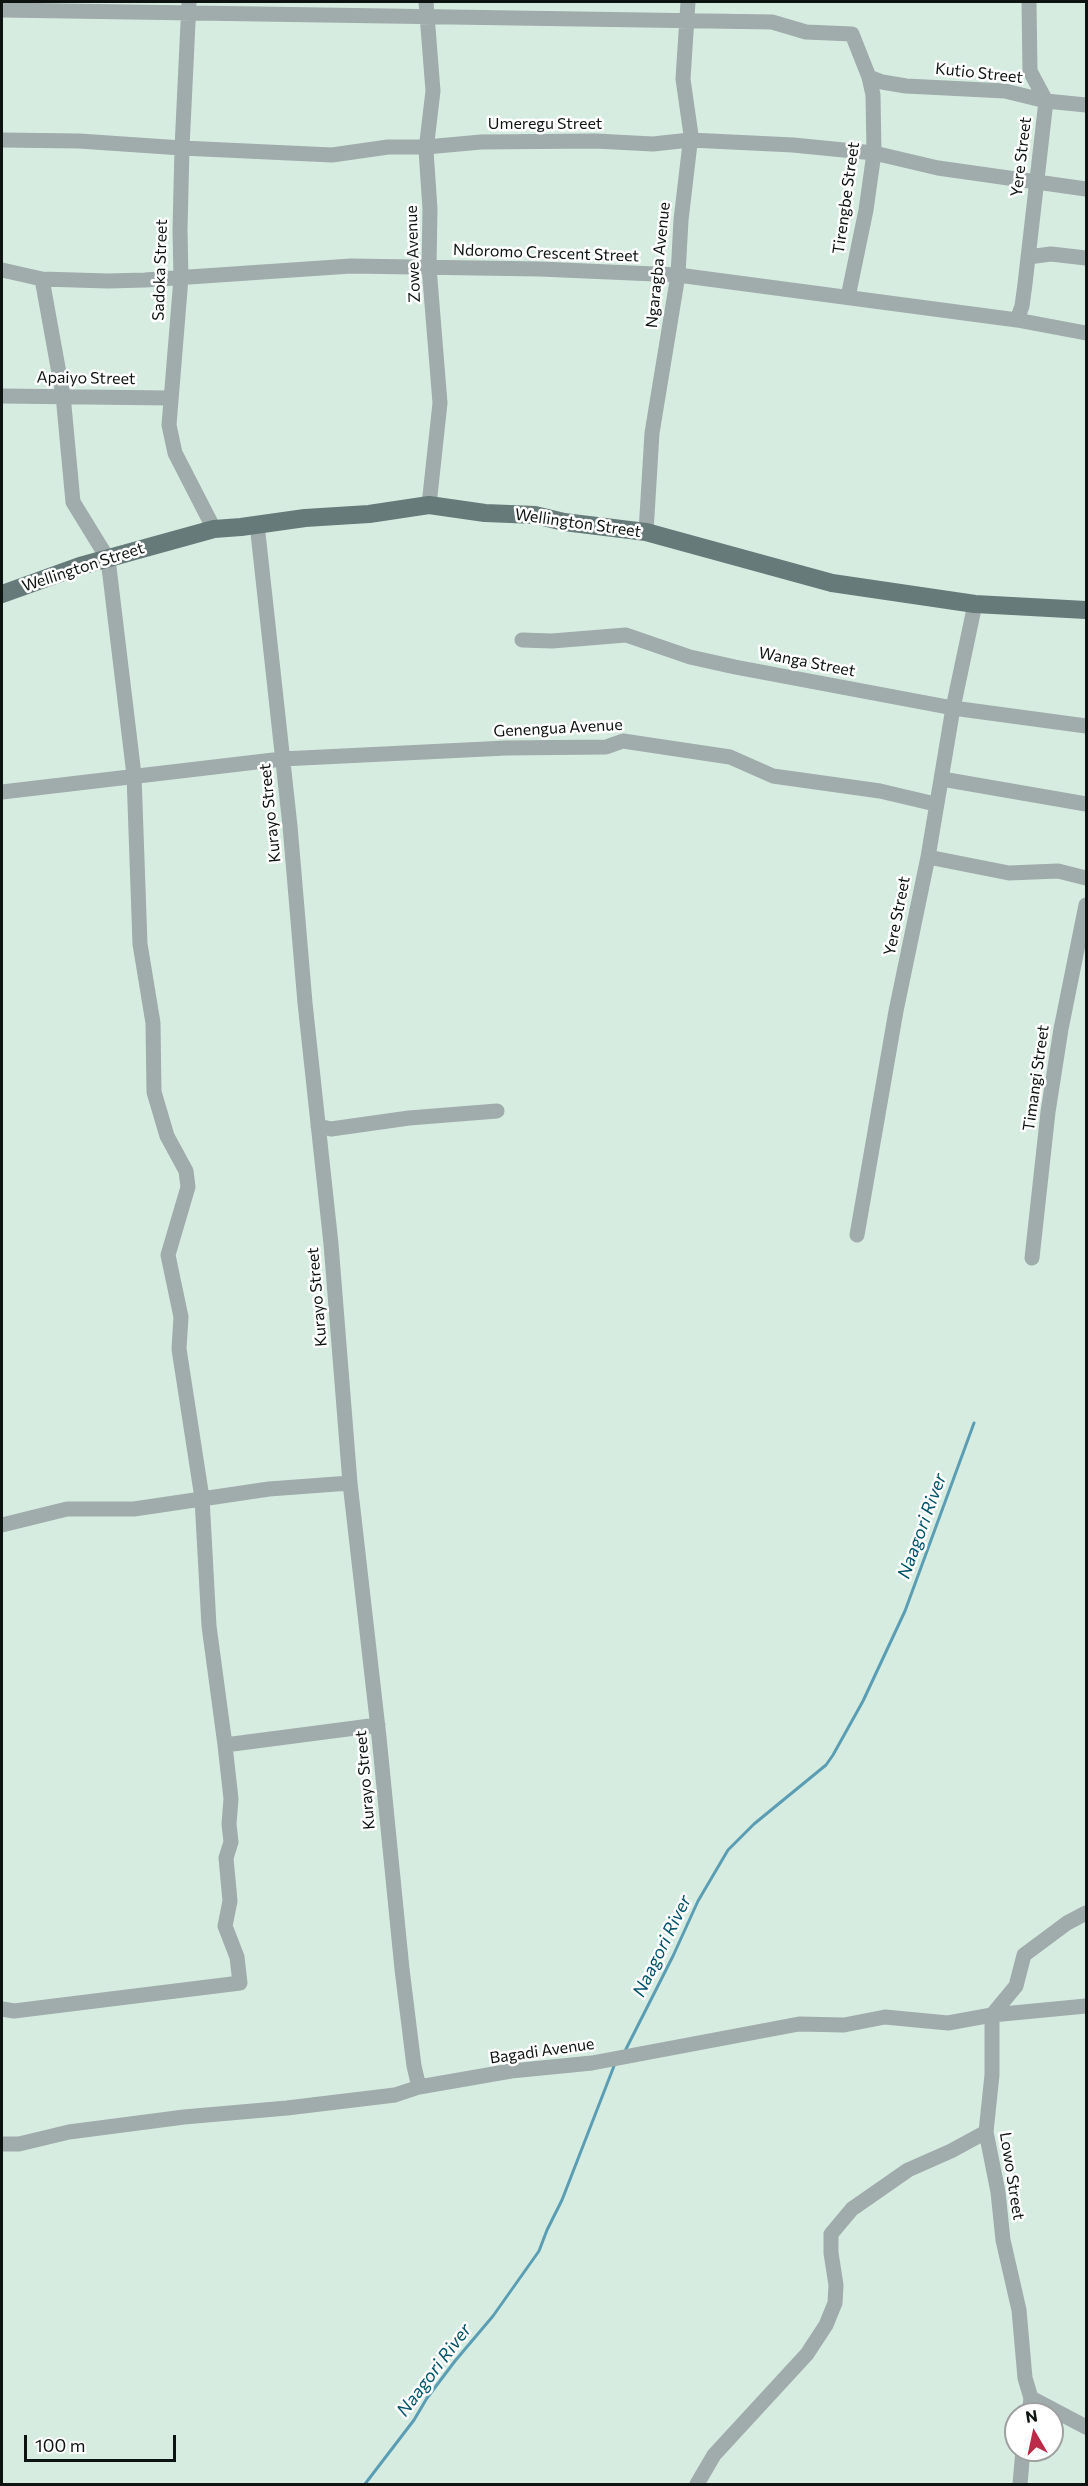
<!DOCTYPE html>
<html>
<head>
<meta charset="utf-8">
<style>
  body { margin:0 }
  #map { position:relative; width:1088px; height:2486px; overflow:hidden; background:#d6ece1; font-family:Commissioner,sans-serif }
  canvas { display:block }
  .frame { position:absolute; inset:0; border:3px solid #0c1310; pointer-events:none }
  .north { position:absolute; left:1004px; top:2402px; width:60px; height:60px; box-sizing:border-box; background:#fff; border:2px solid #9ea19f; border-radius:50%; rotate:351deg; font-size:16px; font-weight:700; line-height:24px; text-align:center; color:#0c1310 }
  .north::after { content:''; display:block; margin:auto; width:21px; height:27px; background:#bc2b4a; clip-path:polygon(50% 0,100% 100%,50% 72%,0 100%) }
  .scale { position:absolute; left:24px; top:2435px; width:152px; height:27px; box-sizing:border-box; border:3px solid #0c1310; border-top:0; padding-left:8px; font-size:18px; line-height:21px; white-space:nowrap; color:#0c1310; -webkit-text-stroke:4px #fff; paint-order:stroke }
</style>
</head>
<body>
<div id="map">
<canvas width="1088" height="2486"></canvas>
<div class="frame"></div>
<div class="north">N</div>
<div class="scale">100 m</div>
</div>
<script>
const ctx = document.querySelector('canvas').getContext('2d');
ctx.lineJoin = 'round';
const shape = rows => new Path2D(rows.map(r => 'M' + r).join(''));
function strokePath(path, color, width, dash) { ctx.strokeStyle = color; ctx.lineWidth = width; ctx.lineCap = dash ? 'butt' : 'round'; ctx.setLineDash(dash || []); ctx.stroke(path); }
function label(font, color, halo, rows, align = 'center') {
  ctx.font = font + ' Commissioner,sans-serif'; ctx.lineWidth = 5; ctx.setLineDash([]); ctx.textBaseline = 'middle'; ctx.strokeStyle = halo; ctx.fillStyle = color; for (const [text, x, y, turn = 0] of rows) {
    ctx.save(); ctx.translate(x, y); ctx.rotate((+turn || 0) * Math.PI / 180); ctx.textAlign = isNaN(turn) ? turn : align; if (halo) ctx.strokeText(text, 0, 0); ctx.fillText(text, 0, 0); ctx.restore();
  }
}
const stream = shape([
  [625,2051,673,1956,698,1901,728,1850,754,1824,826,1765,833,1755,863,1701,905,1611,974,1423],
  [365,2484,414,2420,427,2398,455,2361,493,2316,539,2251,547,2230,562,2200,614,2066]
]);
const minor = shape([
  [189,2,182,148,180,230,181,278,169,425,175,453,214,529],
  [426,2,433,91,426,150,430,209,429,267,440,403,429,505],
  [2,10,772,22,806,32,852,34,869,77,873,95,874,153,866,210,848,297],
  [869,77,882,82,906,86,1005,91,1046,101,1086,105],
  [2,140,79,141,182,148,332,155,388,147,426,147,481,142,595,141,653,144,690,140,793,145,874,153,938,168,1086,189],
  [1028,257,1051,254,1086,258],
  [2,270,42,279,108,281,145,280,351,266,540,269,678,275,1017,320,1086,333],
  [42,279,63,395,73,502,108,559,134,775,140,944,153,1023,154,1092,167,1136,186,1171,188,1187,168,1255,181,1317,179,1349,202,1498,209,1626,225,1745,378,1725],
  [1017,320,1022,306,1025,284,1046,101,1030,71,1029,2],
  [2,396,170,398],
  [257,524,290,826,305,1003,331,1244,350,1483,379,1737,402,1969,414,2066,419,2087],
  [646,532,652,433,678,275,681,220,691,135,683,79,688,2],
  [522,640,552,641,626,635,690,657,735,667,953,708,1086,726],
  [942,779,1086,804],
  [2,792,282,759,506,748,606,747,623,741,730,757,773,776,880,791,935,804],
  [928,857,1009,873,1058,871,1086,878],
  [318,1126,331,1129,409,1118,497,1111],
  [857,1235,896,1011,928,857,953,708,975,604],
  [1032,1258,1048,1112,1061,1029,1086,905],
  [2,1525,67,1509,134,1509,269,1489,350,1483],
  [2,2009,14,2011,240,1983,237,1957,225,1926,230,1901,226,1858,231,1842,229,1824,231,1799,225,1745],
  [2,2144,19,2144,69,2132,184,2117,287,2108,395,2095,419,2087,511,2071,592,2063,799,2024,844,2025,885,2017,948,2023,992,2015,1086,2006],
  [1031,2398,1086,2427],
  [1029,2414,1031,2398,1025,2378,1019,2310,1003,2240,998,2192,986,2132,992,2075,992,2015,1016,1986,1024,1955,1067,1923,1086,1913],
  [697,2484,714,2455,807,2354,826,2325,835,2303,836,2285,831,2253,831,2234,852,2209,908,2170,951,2151,986,2132],
  [1020,2484,1023,2450]
]);
const major = shape([
  [2,594,80,566,214,529,241,527,305,518,369,514,429,505,485,513,535,515,564,522,646,532,832,583,975,604,1086,610]
]);
const streetNames = [
  ["Kutio Street",979,73,6],
  ["Umeregu Street",545,124],
  ["Yere Street",1021,157,-83],
  ["Tirengbe Street",846,198,-82],
  ["Ndoromo Crescent Street",546,253,2],
  ["Zowe Avenue",413,254,-92],
  ["Ngaragba Avenue",658,265,-84],
  ["Sadoka Street",160,270,-88],
  ["Apaiyo Street",86,378,1],
  ["Wellington Street",578,523,8],
  ["Wellington Street",83,567,-18],
  ["Wanga Street",807,662,11],
  ["Genengua Avenue",558,728,-3],
  ["Kurayo Street",270,813,-96],
  ["Yere Street",897,916,-79],
  ["Timangi Street",1036,1078,-82],
  ["Kurayo Street",317,1297,-95],
  ["Kurayo Street",365,1780,-95],
  ["Bagadi Avenue",542,2051,-8],
  ["Lowo Street",1012,2176,81]
];
const waterNames = [
  ["Naagori River",922,1526,-70],
  ["Naagori River",662,1946,-64],
  ["Naagori River",434,2370,-53]
];
strokePath(stream, '#5b9eb4', 3);
strokePath(minor, '#a0abab', 15);
strokePath(major, '#667a79', 18);
label('16px', '#0c1310', '#fff', streetNames);
label('italic 18px', '#00536a', '#fff', waterNames);
</script>
</body>
</html>
